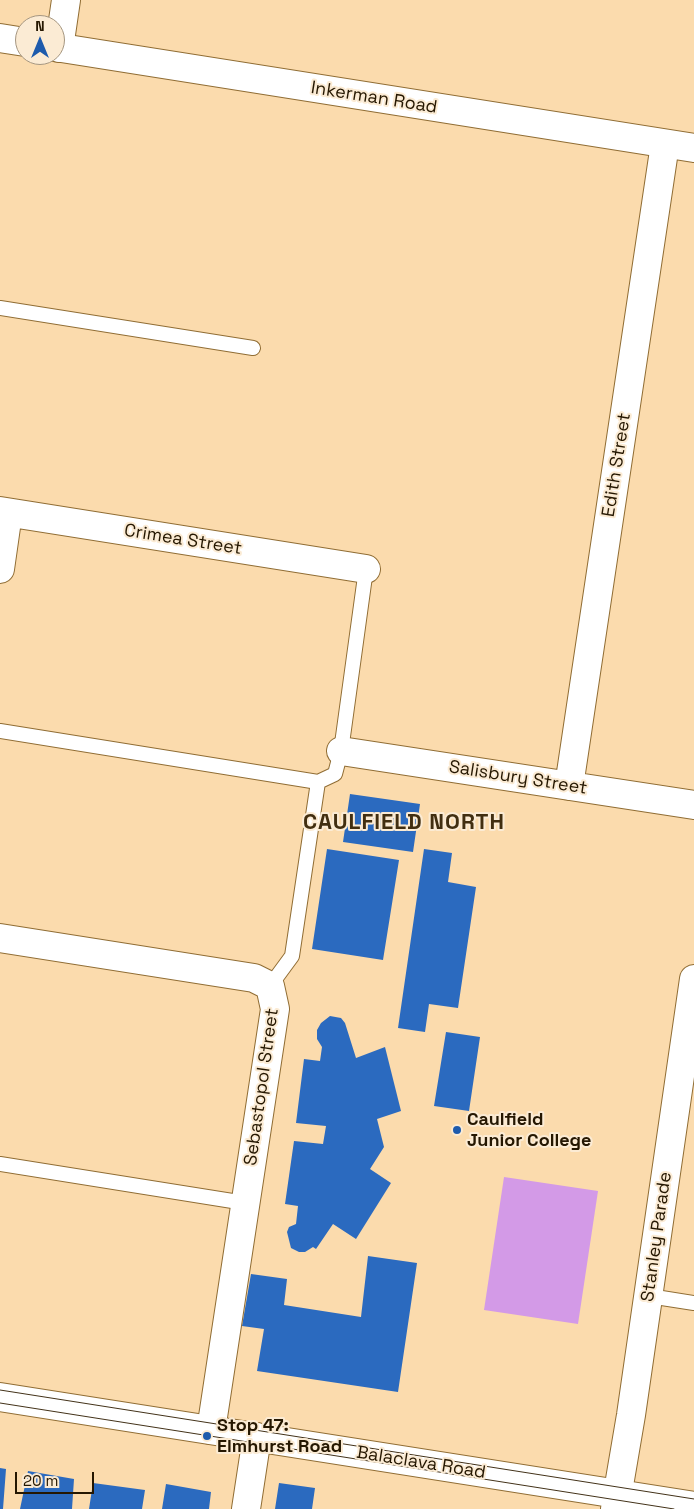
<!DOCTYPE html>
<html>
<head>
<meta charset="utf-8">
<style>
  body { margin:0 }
  #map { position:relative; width:694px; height:1509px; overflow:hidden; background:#fbdbad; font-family:"Space Grotesk",sans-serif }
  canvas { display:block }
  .north { position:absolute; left:15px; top:15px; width:50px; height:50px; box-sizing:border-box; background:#fbebd4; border:1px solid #a59680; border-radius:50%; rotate:0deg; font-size:14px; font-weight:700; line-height:20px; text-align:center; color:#251701 }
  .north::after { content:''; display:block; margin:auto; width:18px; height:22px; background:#1e5bac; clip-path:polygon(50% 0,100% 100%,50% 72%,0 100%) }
  .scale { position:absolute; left:15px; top:1472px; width:79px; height:22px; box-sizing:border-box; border:2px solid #251701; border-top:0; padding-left:6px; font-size:15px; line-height:18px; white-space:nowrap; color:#251701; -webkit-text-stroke:4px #fbebd4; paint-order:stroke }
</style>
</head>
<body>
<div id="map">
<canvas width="694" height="1509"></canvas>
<div class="north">N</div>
<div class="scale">20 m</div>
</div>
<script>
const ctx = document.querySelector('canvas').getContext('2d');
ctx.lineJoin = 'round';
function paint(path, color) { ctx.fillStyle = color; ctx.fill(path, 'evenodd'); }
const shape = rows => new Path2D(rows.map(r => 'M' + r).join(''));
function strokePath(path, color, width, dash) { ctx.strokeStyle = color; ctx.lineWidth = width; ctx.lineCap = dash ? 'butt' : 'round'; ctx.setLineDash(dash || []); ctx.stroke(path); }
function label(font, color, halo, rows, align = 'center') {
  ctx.font = font + ' "Space Grotesk",sans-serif'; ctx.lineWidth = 4; ctx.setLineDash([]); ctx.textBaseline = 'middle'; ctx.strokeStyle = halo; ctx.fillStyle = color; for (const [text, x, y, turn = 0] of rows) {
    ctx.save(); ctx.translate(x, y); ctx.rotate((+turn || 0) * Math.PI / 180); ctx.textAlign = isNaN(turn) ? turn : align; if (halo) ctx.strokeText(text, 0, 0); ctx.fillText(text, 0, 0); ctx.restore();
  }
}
const green = shape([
  [504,1177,598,1191,578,1324,484,1310]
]);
const building = shape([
  [350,794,420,804,413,852,343,842],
  [327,849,399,860,383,960,312,949],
  [424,849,452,853,448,882,476,887,458,1008,429,1004,425,1032,398,1028],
  [330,1016,341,1018,345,1023,356,1058,385,1047,401,1111,377,1119,384,1147,370,1169,391,1183,356,1239,333,1224,316,1249,313,1247,305,1252,299,1252,291,1248,287,1232,289,1227,296,1224,298,1206,285,1204,294,1141,323,1144,326,1126,296,1123,304,1059,320,1061,322,1047,317,1039,317,1030,321,1023],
  [446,1032,480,1037,469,1111,434,1106],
  [368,1256,417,1263,398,1392,257,1371,264,1329,242,1326,251,1274,287,1279,284,1305,361,1317],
  [0,1468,6,1469,3,1509,0,1509],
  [28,1471,74,1479,72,1509,20,1509],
  [93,1483,145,1490,142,1509,89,1509],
  [279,1483,315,1488,312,1509,275,1509],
  [166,1484,211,1492,209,1509,162,1509]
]);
const lane = shape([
  [0,308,253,348],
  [0,731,318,782,335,774,341,751,366,569],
  [270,986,292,956,318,782],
  [0,1164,245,1203],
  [649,1296,694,1303]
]);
const street = shape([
  [59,48,66,0],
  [0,511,366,569],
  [0,569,8,513],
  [341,751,694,805],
  [569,786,665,144],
  [0,938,254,978,270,986,275,1009,211,1430],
  [246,1509,257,1437],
  [615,1509,631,1415,694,979]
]);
const secondary = shape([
  [0,38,25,42],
  [55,47,694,148],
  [0,1397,694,1506]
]);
const tram = shape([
  [0,1390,694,1499],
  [0,1403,674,1509]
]);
const markers = [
  [457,1130,5,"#1e5bac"],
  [207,1436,5,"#1e5bac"]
];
const streetNames = [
  ["Inkerman Road",374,98,9],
  ["Edith Street",617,465,-81],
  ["Crimea Street",183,540,9],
  ["Salisbury Street",518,778,9],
  ["Sebastopol Street",262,1087,-82],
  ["Stanley Parade",657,1237,-82],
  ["Balaclava Road",421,1463,9]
];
const poiNames = [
  ["Caulfield",467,1120],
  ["Junior College",467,1141],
  ["Stop 47:",217,1426],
  ["Elmhurst Road",217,1447]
];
const districtNames = [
  ["CAULFIELD NORTH",404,823]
];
paint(green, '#d39ae7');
paint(building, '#2b6abf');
strokePath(lane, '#906d34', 16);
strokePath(street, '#906d34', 30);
strokePath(secondary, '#906d34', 30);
strokePath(lane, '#fff', 14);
strokePath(street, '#fff', 28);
strokePath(secondary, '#fff', 28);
strokePath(tram, '#433219', 1);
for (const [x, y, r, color] of markers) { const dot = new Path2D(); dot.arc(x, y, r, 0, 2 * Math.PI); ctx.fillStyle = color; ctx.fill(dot); strokePath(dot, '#fbebd4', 2); }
label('18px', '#251701', '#fbebd4', streetNames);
label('bold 18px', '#251701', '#fbebd4', poiNames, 'left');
ctx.letterSpacing = '1px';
label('bold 22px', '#412e10', '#fbebd4', districtNames);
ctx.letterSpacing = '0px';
</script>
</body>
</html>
